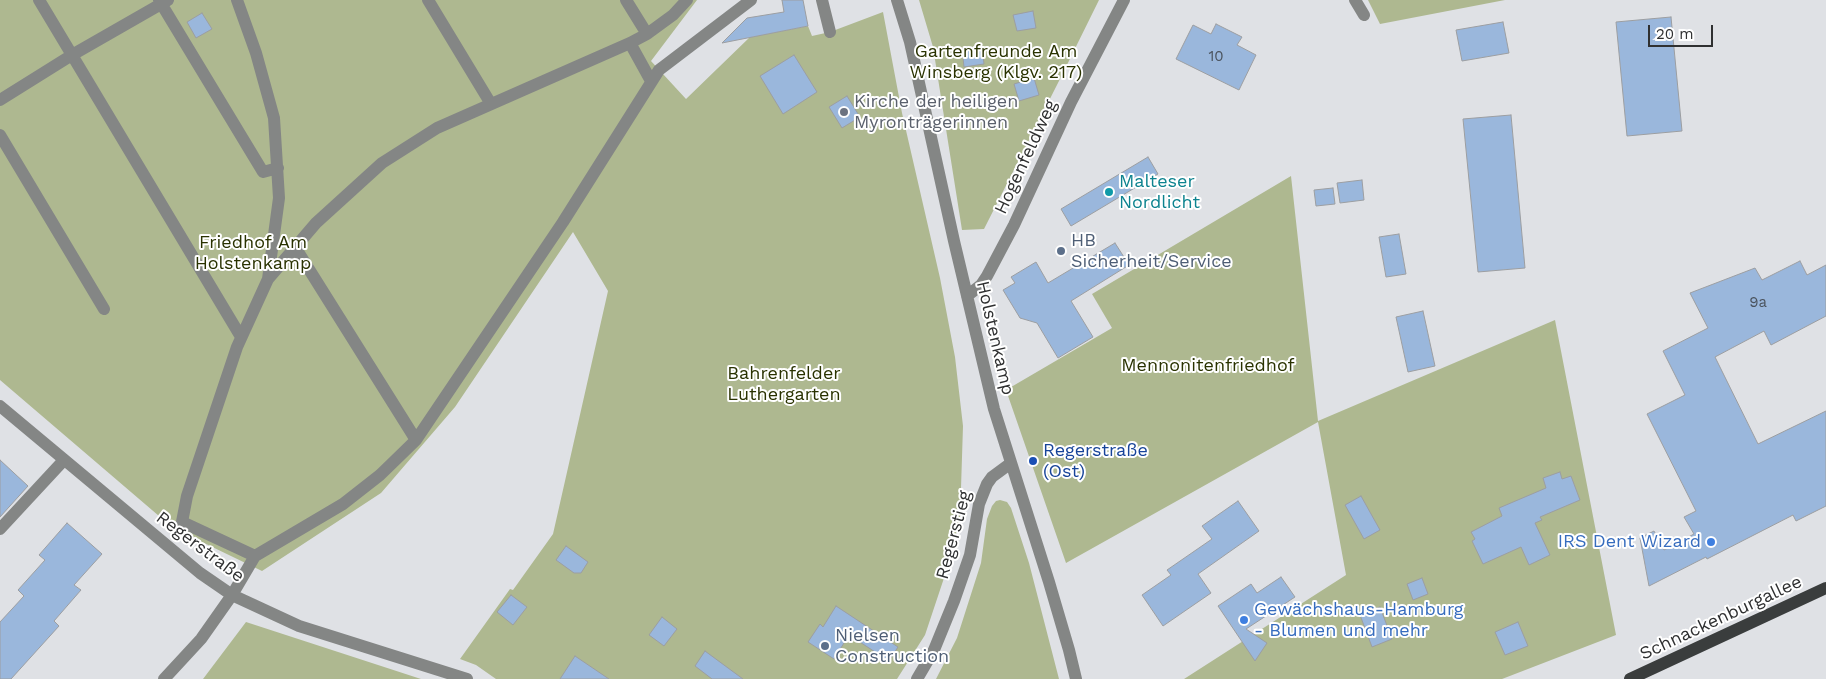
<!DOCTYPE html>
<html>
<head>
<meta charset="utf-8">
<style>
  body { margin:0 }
  #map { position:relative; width:1826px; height:679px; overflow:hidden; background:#dfe1e5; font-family:"Work Sans",sans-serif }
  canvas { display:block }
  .scale { position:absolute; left:1648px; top:25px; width:65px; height:22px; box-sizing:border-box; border:2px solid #2f3031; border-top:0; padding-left:6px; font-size:15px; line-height:18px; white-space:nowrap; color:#2f3031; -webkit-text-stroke:4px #fff; paint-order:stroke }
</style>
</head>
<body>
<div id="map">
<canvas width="1826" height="679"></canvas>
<div class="scale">20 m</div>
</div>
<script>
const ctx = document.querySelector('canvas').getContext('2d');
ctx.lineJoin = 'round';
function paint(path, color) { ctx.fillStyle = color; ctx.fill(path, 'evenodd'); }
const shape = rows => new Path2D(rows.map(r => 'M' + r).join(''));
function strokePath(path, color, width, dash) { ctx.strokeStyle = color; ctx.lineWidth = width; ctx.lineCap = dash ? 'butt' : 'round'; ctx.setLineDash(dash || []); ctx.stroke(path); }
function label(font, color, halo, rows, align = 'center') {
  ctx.font = font + ' "Work Sans",sans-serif'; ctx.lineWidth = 4; ctx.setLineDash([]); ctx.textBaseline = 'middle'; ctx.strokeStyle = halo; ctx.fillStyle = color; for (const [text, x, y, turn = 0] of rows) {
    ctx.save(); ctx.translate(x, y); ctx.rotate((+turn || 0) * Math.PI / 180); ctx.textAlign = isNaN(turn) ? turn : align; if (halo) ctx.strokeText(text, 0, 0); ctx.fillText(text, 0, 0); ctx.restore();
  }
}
const green = shape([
  [0,0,697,0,651,61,686,99,750,37,808,26,812,36,830,32,883,12,902,113,940,278,955,357,963,426,960,519,945,575,925,635,897,679,496,679,476,665,460,659,510,589,513,590,553,534,608,291,573,232,455,407,381,493,262,571,173,528,0,380],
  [919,0,1099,0,1061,77,984,229,962,230,933,47],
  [1368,0,1505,0,1380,24],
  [1291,176,1318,421,1555,320,1616,635,1502,679,1184,679,1346,575,1318,422,1066,563,1006,390,1112,328,1092,294],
  [1000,500,1007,502,1011,508,1029,563,1059,679,936,679,957,638,981,563,987,519,992,506,996,501],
  [246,622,421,679,203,679]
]);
const building = shape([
  [782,0,803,0,808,26,722,43,747,18,784,12,782,0],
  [1033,11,1036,28,1017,31,1013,15,1033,11],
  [202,13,212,29,196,38,187,22,202,13],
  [1671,17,1682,131,1627,136,1616,22,1671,17],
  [1503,22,1509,53,1462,61,1456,30,1503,22],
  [1216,24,1242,37,1237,45,1256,55,1239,90,1176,59,1193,25,1211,34,1216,24],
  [982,46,984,64,964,67,962,49,982,46],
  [794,55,817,92,783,114,760,76,794,55],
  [1034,78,1039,95,1019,101,1014,84,1034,78],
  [847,96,860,117,842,128,829,107,847,96],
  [1511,115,1525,268,1478,272,1463,119,1511,115],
  [1148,157,1158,174,1071,226,1061,209,1148,157],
  [1362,180,1364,200,1340,203,1337,183,1362,180],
  [1333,188,1335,204,1316,206,1314,190,1333,188],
  [1399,234,1406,274,1386,277,1379,237,1399,234],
  [1115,243,1129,265,1071,301,1093,337,1058,358,1037,323,1020,318,1003,290,1015,283,1011,277,1036,262,1048,283,1115,243],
  [1800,261,1807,275,1826,265,1826,316,1771,345,1764,331,1715,357,1758,444,1826,411,1826,506,1796,521,1793,515,1707,559,1706,557,1649,586,1640,538,1654,531,1664,550,1694,534,1684,517,1696,511,1647,414,1685,395,1663,351,1708,328,1690,293,1755,268,1762,280,1800,261],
  [1423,311,1435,366,1408,372,1396,317,1423,311],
  [0,460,28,486,0,517,0,460],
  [1560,472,1562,479,1571,476,1580,500,1540,517,1542,520,1535,523,1550,555,1529,565,1521,547,1483,564,1472,541,1475,539,1471,532,1502,516,1499,508,1546,488,1543,478,1560,472],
  [1361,496,1380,530,1364,539,1345,505,1361,496],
  [1238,501,1259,531,1198,574,1211,593,1163,626,1142,595,1171,575,1167,570,1212,539,1202,526,1238,501],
  [67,523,102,554,74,585,81,590,54,621,59,626,11,679,0,679,0,622,24,596,18,590,45,560,39,555,67,523],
  [566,546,588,562,581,573,574,573,556,560,566,546],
  [1281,577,1295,597,1246,629,1267,643,1255,661,1218,606,1251,584,1257,593,1281,577],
  [1422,578,1428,594,1413,600,1407,584,1422,578],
  [511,595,527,607,513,625,497,612,511,595],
  [836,606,898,647,889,661,849,635,834,659,808,642,820,624,823,627,836,606],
  [1380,607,1392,639,1372,647,1360,615,1380,607],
  [662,617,677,629,664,646,649,635,662,617],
  [1518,622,1528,646,1505,655,1495,632,1518,622],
  [705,651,743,679,712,679,695,666,705,651],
  [575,656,609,679,560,679,575,656]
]);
const minor = shape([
  [39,0,241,337],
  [159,0,263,172,278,168],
  [237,0,256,53,274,118,279,198,268,279],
  [428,0,491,104],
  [626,0,647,34],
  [822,0,830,32],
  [897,0,910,42,954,241,994,409,1049,582,1069,650,1076,679],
  [1355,0,1364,15],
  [630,43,651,81],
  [0,100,72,55,168,0],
  [0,135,104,309],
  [295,247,416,440],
  [967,296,981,285,987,276,1014,225,1071,102,1124,0],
  [0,406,200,573,232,595,299,626,467,679],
  [0,529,64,460],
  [255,556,182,522,187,496,237,347,268,279,316,223,382,163,437,128,630,43,647,34,673,15,687,0],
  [164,679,201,639,232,595,255,556,343,504,380,475,416,440,563,222,659,70,751,0],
  [917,679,934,650,954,601,970,555,979,504,987,484,992,477,1011,463]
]);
const major = shape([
  [1630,679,1826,588]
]);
const markers = [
  [844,112,5,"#6b7280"],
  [1109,192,5,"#0f9aa8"],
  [1061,251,5,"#5c6f8a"],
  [1033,461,5,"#1a4fb4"],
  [1711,542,5,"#3f7fe0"],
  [1244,620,5,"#3f7fe0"],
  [825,646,5,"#5c6f8a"]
];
const numberNames = [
  ["10",1216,57],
  ["9a",1758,303]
];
const parkNames = [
  ["Gartenfreunde Am",996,52],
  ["Winsberg (Klgv. 217)",996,73],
  ["Friedhof Am",253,243],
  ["Holstenkamp",253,264],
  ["Mennonitenfriedhof",1208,366],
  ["Bahrenfelder",784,374],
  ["Luthergarten",784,395]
];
const worshipNames = [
  ["Kirche der heiligen",854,102],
  ["Myronträgerinnen",854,123]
];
const streetNames = [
  ["Hogenfeldweg",1026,157,-65],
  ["Holstenkamp",995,338,77],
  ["Regerstieg",954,535,-75],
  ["Regerstraße",200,547,37],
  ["Schnackenburgallee",1721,618,-25]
];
const cultureNames = [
  ["Malteser",1119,182],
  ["Nordlicht",1119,203]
];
const serviceNames = [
  ["HB",1071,241],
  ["Sicherheit/Service",1071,262],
  ["Nielsen",835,636],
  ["Construction",835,657]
];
const transitNames = [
  ["Regerstraße",1043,451],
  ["(Ost)",1043,472]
];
const shopNames = [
  ["IRS Dent Wizard",1701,542],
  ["Gewächshaus-Hamburg",1254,610,"left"],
  ["- Blumen und mehr",1254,631,"left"]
];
paint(green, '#aeb890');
paint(building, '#9ab7dc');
strokePath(building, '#9c9ea1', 1);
strokePath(minor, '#848685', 12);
strokePath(major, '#3a3d3d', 12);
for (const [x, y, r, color] of markers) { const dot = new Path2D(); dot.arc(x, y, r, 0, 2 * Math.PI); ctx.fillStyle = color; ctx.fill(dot); strokePath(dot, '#fff', 2); }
label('15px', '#4a525c', null, numberNames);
label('18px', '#293200', '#fff', parkNames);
label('18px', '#5b616d', '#fff', worshipNames, 'left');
label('18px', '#2f3031', '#fff', streetNames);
label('18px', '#0d838f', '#fff', cultureNames, 'left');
label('18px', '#4e5e75', '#fff', serviceNames, 'left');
label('18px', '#164399', '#fff', transitNames, 'left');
label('18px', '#366cbe', '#fff', shopNames, 'right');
</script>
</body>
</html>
